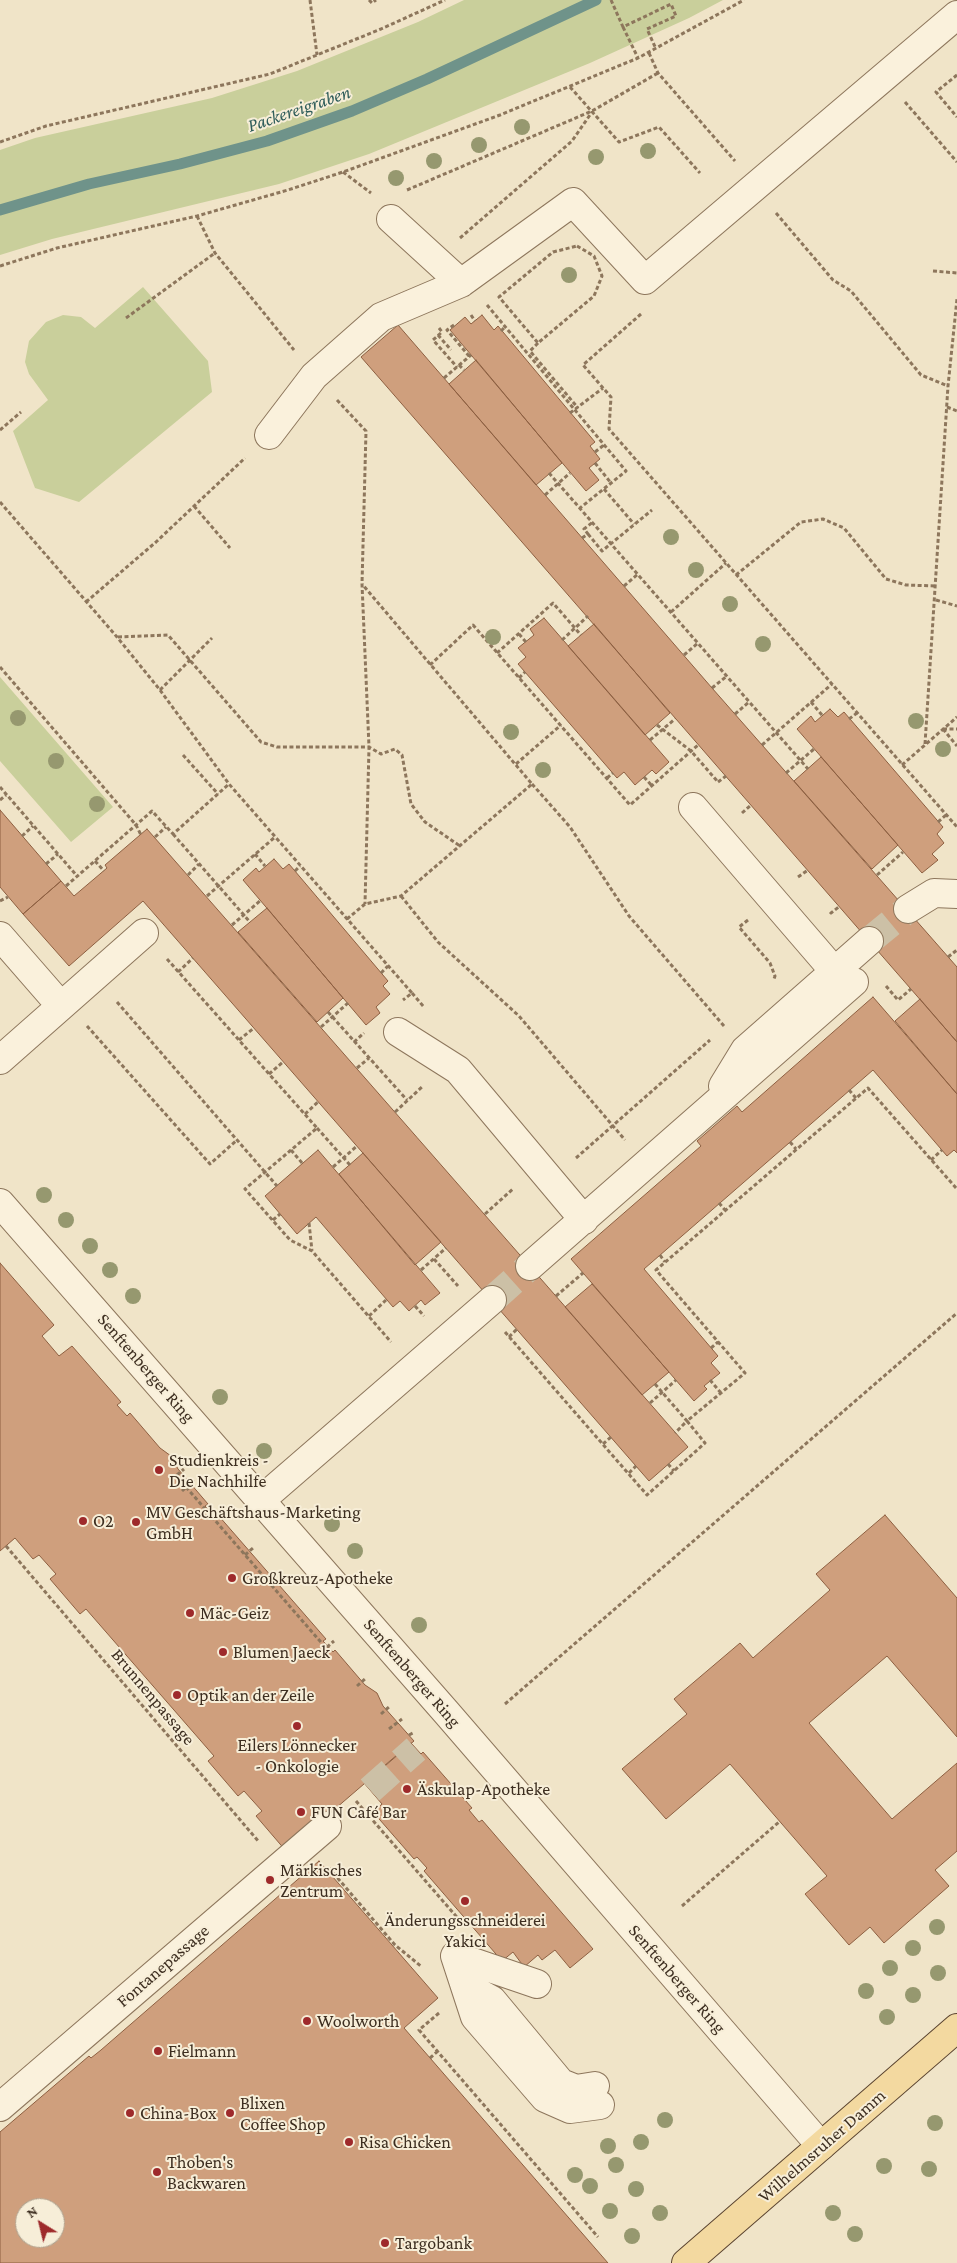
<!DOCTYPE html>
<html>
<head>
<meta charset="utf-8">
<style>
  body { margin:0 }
  #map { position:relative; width:957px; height:2263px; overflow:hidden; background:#f0e4c8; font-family:"Crimson Pro",serif }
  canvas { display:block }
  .north { position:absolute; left:15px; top:2198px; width:50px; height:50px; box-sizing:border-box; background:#f7eed8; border:1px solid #ada18e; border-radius:50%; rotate:324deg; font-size:14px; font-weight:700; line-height:20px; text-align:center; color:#3d2e20 }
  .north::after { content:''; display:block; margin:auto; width:18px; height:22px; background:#9e2a2b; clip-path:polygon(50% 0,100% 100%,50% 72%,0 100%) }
</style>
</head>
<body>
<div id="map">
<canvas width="957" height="2263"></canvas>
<div class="north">N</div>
</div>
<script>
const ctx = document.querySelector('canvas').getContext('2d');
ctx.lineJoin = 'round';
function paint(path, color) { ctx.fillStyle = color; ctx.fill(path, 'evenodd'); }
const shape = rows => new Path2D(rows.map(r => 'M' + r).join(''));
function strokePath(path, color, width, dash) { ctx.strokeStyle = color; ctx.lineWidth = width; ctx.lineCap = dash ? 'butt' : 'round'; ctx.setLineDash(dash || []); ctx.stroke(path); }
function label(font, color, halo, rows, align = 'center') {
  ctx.font = font + ' "Crimson Pro",serif'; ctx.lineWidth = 4; ctx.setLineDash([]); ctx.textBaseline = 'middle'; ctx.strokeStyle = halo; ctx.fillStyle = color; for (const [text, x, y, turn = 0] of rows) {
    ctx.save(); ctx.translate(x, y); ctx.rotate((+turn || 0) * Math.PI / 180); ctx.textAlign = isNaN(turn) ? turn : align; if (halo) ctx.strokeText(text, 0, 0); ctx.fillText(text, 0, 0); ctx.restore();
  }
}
const green = shape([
  [464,0,723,0,689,18,590,63,369,154,279,184,52,239,0,255,0,150,35,138,212,98,297,71,418,22],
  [143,287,208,361,212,392,79,502,35,488,13,431,48,400,29,374,25,362,29,341,46,322,63,315,81,317,95,328],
  [0,677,113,807,71,842,0,761]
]);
const stream = shape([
  [0,210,89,184,180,164,267,141,352,111,427,79,596,0]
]);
const building = shape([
  [482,315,494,330,498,326,595,442,590,446,600,459,589,468,599,480,586,491,450,330,465,317,471,324,482,315],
  [398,325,712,688,957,967,957,1042,361,357,398,325],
  [476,360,562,463,536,485,449,384,476,360],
  [544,618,669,762,656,774,652,770,635,785,624,772,617,778,518,664,526,657,518,648,534,635,530,629,544,618],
  [594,624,670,713,645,735,568,646,594,624],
  [830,709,838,717,844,712,943,827,937,834,944,843,932,854,938,860,922,873,797,729,811,716,815,722,830,709],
  [821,757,898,845,872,869,794,781,821,757],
  [0,810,61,881,23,914,0,887,0,810],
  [147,829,688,1447,649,1481,143,901,69,966,23,914,61,881,74,896,107,868,105,865,147,829],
  [274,859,283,869,289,864,388,981,383,986,390,994,376,1007,380,1013,366,1025,243,880,256,868,259,872,274,859],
  [267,908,343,998,317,1022,238,932,267,908],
  [873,997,957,1094,957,1153,954,1150,947,1156,873,1070,644,1269,718,1356,711,1363,720,1373,704,1386,707,1389,694,1401,571,1259,701,1146,697,1141,737,1106,742,1112,873,997],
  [920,999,957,1042,957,1094,895,1021,920,999],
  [318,1150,440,1293,425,1305,421,1300,409,1311,400,1301,393,1307,316,1217,297,1234,265,1196,318,1150],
  [363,1153,441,1242,415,1265,339,1174,363,1153],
  [0,1263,54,1325,42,1336,59,1356,72,1346,121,1402,117,1405,127,1416,130,1413,160,1448,171,1456,178,1469,208,1504,205,1506,215,1517,218,1515,326,1639,323,1641,333,1652,335,1650,365,1685,377,1693,383,1706,414,1741,286,1851,256,1816,262,1811,244,1791,238,1796,208,1761,214,1756,86,1609,80,1614,50,1579,56,1574,39,1555,33,1559,15,1538,0,1551,0,1263],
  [592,1284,669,1372,642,1395,565,1307,592,1284],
  [885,1515,957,1598,957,1737,887,1656,809,1723,892,1819,957,1763,957,1851,935,1870,949,1886,884,1943,870,1927,849,1945,805,1894,827,1876,730,1764,666,1819,622,1769,687,1714,674,1699,740,1643,753,1658,830,1590,816,1574,885,1515],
  [411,1743,421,1754,423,1752,472,1808,469,1810,479,1822,482,1820,593,1949,570,1968,555,1950,542,1960,538,1955,524,1967,513,1952,502,1961,424,1871,427,1868,417,1857,414,1859,373,1812,382,1804,364,1783,411,1743],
  [319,1861,438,1998,404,2028,608,2263,0,2263,0,2132,89,2056,91,2058,101,2050,319,1861],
  [25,2208,55,2208,55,2238,25,2238,25,2208]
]);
const minorTunnel = shape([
  [869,941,908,909],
  [492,1300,530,1266],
  [370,1790,416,1749]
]);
const path = shape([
  [310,0,317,55],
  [369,0,372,3,376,0],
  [611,0,623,27,671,4,676,16,647,29,656,49],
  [623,27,638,58],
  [649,53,658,73,735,161],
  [957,75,936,92,957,117],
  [570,87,619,142,659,127,700,173],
  [905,102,957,162],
  [0,142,46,126,270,74,381,29,445,0],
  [343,172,371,193],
  [407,190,592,111,658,73],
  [776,213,833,280,851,291,921,375,948,386],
  [197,216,215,253,294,350],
  [460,238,572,141,592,112],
  [577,246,594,256,602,276,594,296,538,343,499,297,553,252,577,246],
  [0,266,57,248,197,216,288,190,343,172,500,115,638,58,744,0],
  [933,271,957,273],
  [487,305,626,471,580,508],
  [641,314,583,365,611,397,609,429,957,827],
  [471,315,475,321],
  [126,318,215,253],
  [454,325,447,330,469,356],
  [439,328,442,332,433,340,457,367],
  [501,331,505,327],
  [438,335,451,350],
  [538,343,530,351,578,408],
  [459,365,464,370],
  [444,378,471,355],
  [337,400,366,431,362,584,369,747,365,904],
  [947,407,957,411],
  [570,413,603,388],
  [0,430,21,412],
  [595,452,604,445],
  [595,463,611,483],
  [549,473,808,769],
  [604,489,634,524],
  [545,495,570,473],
  [0,502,117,637,160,690,229,784,412,993,403,1000],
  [194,506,230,548],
  [588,534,602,551,652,510],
  [582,538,588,534,584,529,593,522],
  [736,575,801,522,823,519,844,528,886,579,906,585,936,586],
  [624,586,638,574],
  [936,600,957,606],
  [86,602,156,542,245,458],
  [671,612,726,563],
  [519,634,526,642],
  [118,637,168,635,261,742,277,747,369,747,381,754,395,749,402,755,411,804,425,822,460,846],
  [562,640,588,616],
  [497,653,553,603,581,635],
  [684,655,698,643],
  [430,665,473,625,630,805,698,745],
  [0,667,136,825,141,835],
  [519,678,525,672],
  [712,688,727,676],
  [160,690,212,638],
  [811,702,822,715],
  [735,714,749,702],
  [849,719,857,713],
  [657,725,691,751,718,782],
  [943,729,957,746],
  [943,729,957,729],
  [650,740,675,719],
  [925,744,948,386,957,299],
  [762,745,832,684],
  [183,755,218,794],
  [516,764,561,725],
  [902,765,957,717],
  [786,773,814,749],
  [644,777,652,786],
  [607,778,613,773],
  [718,782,726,776],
  [532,784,570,827,629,916,724,1026],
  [0,787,77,876],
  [0,800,6,795],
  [742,813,751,805],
  [938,822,946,815],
  [173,834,250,922],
  [22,836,33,826],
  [155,837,166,827],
  [255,854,265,866],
  [95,861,104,871],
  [46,864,58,854],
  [295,871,300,866],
  [188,875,199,864],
  [877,875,903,852],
  [798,877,808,870],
  [66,886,152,811,173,834,229,784],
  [207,896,275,837],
  [401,896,438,942,519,1016,625,1140],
  [0,901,8,897],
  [830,912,831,913,840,906],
  [347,919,365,904,401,896,532,784,362,584],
  [748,920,739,927,770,963,775,976,774,979],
  [232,925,261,900],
  [948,957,957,950],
  [167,959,317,1128,245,1189,290,1240,312,1251,391,1342],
  [178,972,193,958],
  [381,973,388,966],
  [886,986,898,1000,911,989],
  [412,993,424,1007],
  [117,1002,277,1186],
  [328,1012,407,1100],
  [87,1026,210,1164,237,1140],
  [321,1027,348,1003],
  [239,1040,254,1028],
  [354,1042,364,1033],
  [357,1068,369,1058],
  [269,1074,283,1062],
  [849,1090,856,1098],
  [395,1112,423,1086],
  [305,1114,318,1102],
  [317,1128,350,1165],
  [790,1142,796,1149],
  [291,1150,303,1164],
  [576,1158,710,1040],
  [931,1160,942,1150],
  [333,1167,357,1146],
  [719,1203,725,1210],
  [485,1214,514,1188],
  [273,1220,280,1214],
  [309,1223,312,1251],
  [660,1255,665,1262],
  [434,1259,458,1286],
  [421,1270,446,1248],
  [556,1296,583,1273],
  [415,1306,424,1316],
  [369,1316,386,1300],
  [505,1332,647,1495,705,1443,687,1421,745,1373,656,1270,868,1088,957,1189],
  [509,1337,517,1329],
  [711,1348,718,1342],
  [710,1380,721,1393],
  [655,1384,687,1421,675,1433],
  [650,1403,676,1380],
  [603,1444,611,1437],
  [668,1464,674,1471],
  [629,1473,636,1466],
  [177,1475,184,1469],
  [186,1487,326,1648,334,1641],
  [182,1491,194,1480],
  [6,1546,259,1842],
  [245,1555,253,1548],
  [271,1577,275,1573],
  [357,1686,366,1678],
  [505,1704,957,1313],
  [381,1714,390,1706],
  [389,1729,402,1719],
  [409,1735,413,1733],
  [356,1801,462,1923],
  [329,1868,395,1945,422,1967],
  [682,1906,779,1822],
  [439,2013,419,2030,598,2237],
  [430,2058,438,2051]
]);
const minor = shape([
  [391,219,461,283],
  [269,435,314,376,381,317,461,283,573,202,645,280,957,15],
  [693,807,835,972],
  [908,909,934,893,957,894],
  [0,936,61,1006],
  [398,1032,458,1070,584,1220],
  [0,1060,144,933],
  [723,1086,745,1050,869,941],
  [0,1203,446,1712,821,2146],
  [530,1266,854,982],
  [261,1500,492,1300],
  [455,1956,475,2017,545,2098,570,2109,600,2105],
  [455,1956,537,1984],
  [466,1986,492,2000,561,2083,576,2089,595,2086],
  [0,2107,327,1826]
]);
const major = shape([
  [686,2263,957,2028]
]);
const trees = [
  [522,127],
  [479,145],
  [648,151],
  [596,157],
  [434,161],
  [396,178],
  [569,275],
  [671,537],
  [696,570],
  [730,604],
  [493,637],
  [763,644],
  [18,718],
  [916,721],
  [511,732],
  [943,749],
  [56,761],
  [543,770],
  [97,804],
  [44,1195],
  [66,1220],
  [90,1246],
  [110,1270],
  [133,1296],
  [220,1397],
  [264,1451],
  [332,1524],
  [355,1551],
  [419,1625],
  [937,1927],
  [913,1948],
  [890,1968],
  [938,1973],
  [866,1991],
  [913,1995],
  [887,2017],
  [665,2120],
  [935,2123],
  [641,2142],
  [608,2146],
  [616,2165],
  [884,2166],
  [929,2169],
  [575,2175],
  [590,2186],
  [636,2189],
  [610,2211],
  [660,2213],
  [833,2213],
  [855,2234],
  [632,2236]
];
const markers = [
  [159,1470,5,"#9e2a2b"],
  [83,1521,5,"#9e2a2b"],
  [136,1522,5,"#9e2a2b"],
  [232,1578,5,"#9e2a2b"],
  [190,1613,5,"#9e2a2b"],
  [223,1652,5,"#9e2a2b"],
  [177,1695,5,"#9e2a2b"],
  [297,1726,5,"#9e2a2b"],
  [407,1789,5,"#9e2a2b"],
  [301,1812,5,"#9e2a2b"],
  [270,1880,5,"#9e2a2b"],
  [465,1901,5,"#9e2a2b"],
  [307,2021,5,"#9e2a2b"],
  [158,2051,5,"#9e2a2b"],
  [130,2113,5,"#9e2a2b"],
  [230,2113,5,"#9e2a2b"],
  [349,2142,5,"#9e2a2b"],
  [157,2172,5,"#9e2a2b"],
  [385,2243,5,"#9e2a2b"]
];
const streetNames = [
  ["Senftenberger Ring",146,1368,49],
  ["Senftenberger Ring",412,1673,49],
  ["Brunnenpassage",153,1697,50],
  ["Fontanepassage",163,1966,-41],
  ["Senftenberger Ring",677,1979,49],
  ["Wilhelmsruher Damm",822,2146,-41]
];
const poiNames = [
  ["Studienkreis -",169,1460],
  ["Die Nachhilfe",169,1481],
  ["MV Geschäftshaus-Marketing",146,1512],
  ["GmbH",146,1533],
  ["O2",93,1521],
  ["Großkreuz-Apotheke",242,1578],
  ["Mäc-Geiz",200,1613],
  ["Blumen Jaeck",233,1652],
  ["Optik an der Zeile",187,1695],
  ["Eilers Lönnecker",297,1745,"center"],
  ["- Onkologie",297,1766,"center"],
  ["Äskulap-Apotheke",417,1789],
  ["FUN Café Bar",311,1812],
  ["Märkisches",280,1870],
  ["Zentrum",280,1891],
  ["Änderungsschneiderei",465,1920,"center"],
  ["Yakici",465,1941,"center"],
  ["Woolworth",317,2021],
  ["Fielmann",168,2051],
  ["Blixen",240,2103],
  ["Coffee Shop",240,2124],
  ["China-Box",140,2113],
  ["Risa Chicken",359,2142],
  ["Thoben's",167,2162],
  ["Backwaren",167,2183],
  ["Targobank",395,2243]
];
const waterNames = [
  ["Packereigraben",299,109,-19]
];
paint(green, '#c9cf9b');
strokePath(stream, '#6f938a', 11);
paint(building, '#cf9f7d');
strokePath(building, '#8d5f41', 1);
strokePath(minorTunnel, '#ccc0a6', 28, [28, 14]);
strokePath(minor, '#8d765c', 30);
strokePath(major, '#5b4430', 30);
strokePath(path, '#8d765c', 3, [4, 2.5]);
strokePath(minor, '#faf1dc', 28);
strokePath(major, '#f3d9a0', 28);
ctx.fillStyle = '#96986f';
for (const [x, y] of trees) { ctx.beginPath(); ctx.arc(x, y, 8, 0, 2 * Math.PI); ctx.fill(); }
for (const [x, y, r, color] of markers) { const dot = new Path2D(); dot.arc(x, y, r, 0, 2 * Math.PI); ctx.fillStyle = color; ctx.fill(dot); strokePath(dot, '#f7eed8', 2); }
label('18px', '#3d2e20', '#f7eed8', streetNames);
label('18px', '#3d2e20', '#f7eed8', poiNames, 'left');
label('italic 19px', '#2f5d5a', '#f7eed8', waterNames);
</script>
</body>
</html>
